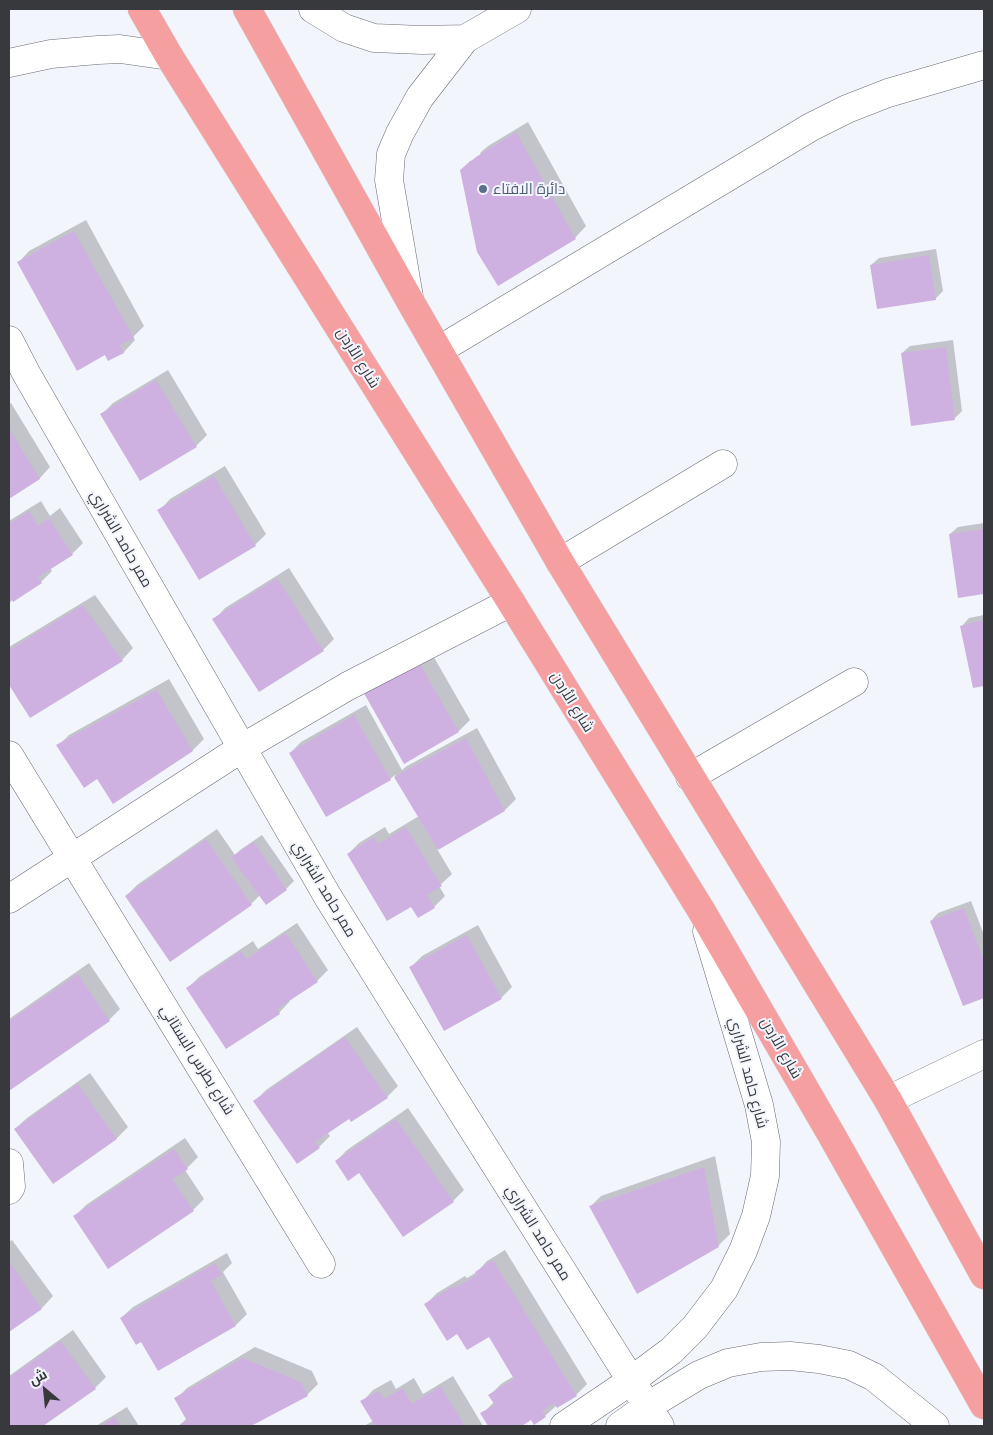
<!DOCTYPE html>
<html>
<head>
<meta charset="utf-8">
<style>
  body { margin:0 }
  #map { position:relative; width:993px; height:1435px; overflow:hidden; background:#f3f5fd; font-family:Mulish,Cairo,sans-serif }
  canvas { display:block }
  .frame { position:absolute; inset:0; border:10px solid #38393c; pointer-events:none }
  .north { position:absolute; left:20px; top:1365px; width:50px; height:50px; -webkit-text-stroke:4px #f3f5fd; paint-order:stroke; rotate:332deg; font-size:14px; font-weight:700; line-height:20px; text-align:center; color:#38393c }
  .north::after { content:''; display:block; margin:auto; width:18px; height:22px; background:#38393c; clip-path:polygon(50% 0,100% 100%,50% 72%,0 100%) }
</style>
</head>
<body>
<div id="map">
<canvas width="993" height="1435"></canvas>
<div class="frame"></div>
<div class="north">ش</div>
</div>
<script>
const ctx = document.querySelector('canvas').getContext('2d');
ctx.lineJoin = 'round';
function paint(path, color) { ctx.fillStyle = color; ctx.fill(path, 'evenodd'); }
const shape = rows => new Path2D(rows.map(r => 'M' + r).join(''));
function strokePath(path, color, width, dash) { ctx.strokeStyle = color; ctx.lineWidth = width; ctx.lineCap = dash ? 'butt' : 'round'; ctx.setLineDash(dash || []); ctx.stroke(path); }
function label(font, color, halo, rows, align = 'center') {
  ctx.font = font + ' Mulish,Cairo,sans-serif'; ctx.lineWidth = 4; ctx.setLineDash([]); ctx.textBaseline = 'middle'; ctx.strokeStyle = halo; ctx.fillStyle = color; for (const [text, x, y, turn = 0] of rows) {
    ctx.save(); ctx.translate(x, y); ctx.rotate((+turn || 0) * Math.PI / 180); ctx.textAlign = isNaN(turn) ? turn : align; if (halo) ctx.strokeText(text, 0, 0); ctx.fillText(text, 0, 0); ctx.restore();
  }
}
const shadow = shape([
  [528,122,586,226,575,238,461,170,471,160,471,162,481,154,480,153,488,146],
  [86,220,144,326,133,337,135,340,124,352,108,360,105,354,18,263,29,251],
  [936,249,943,291,935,299,871,265,879,258],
  [953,340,962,411,955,418,902,353,910,346],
  [168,370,207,435,196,446,102,414,113,403],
  [11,403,50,467,39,479,9,497,9,404],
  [225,466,266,534,255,545,159,511,170,499],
  [41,501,50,516,60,508,83,543,72,554,50,568,52,571,41,582,13,599,9,604,9,521],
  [984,523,984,593,959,597,950,534,958,527],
  [289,568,334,639,323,650,214,620,225,608],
  [95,595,133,648,122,660,30,716,9,682,9,647],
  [984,615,984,685,974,687,962,626,969,618],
  [428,647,470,720,459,731,362,689],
  [169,679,204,739,193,750,113,802,97,778,58,746,69,735],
  [366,705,402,770,407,766,477,728,516,799,505,810,437,849,452,874,439,886,445,896,434,907,412,905,348,854,359,843,385,827,389,834,419,816,395,775,390,779,290,753,301,742],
  [217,829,235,855,240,850,262,835,294,881,286,889,266,904,260,895,251,904,126,896,137,885],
  [971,901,984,935,984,997,964,1005,931,921,938,913],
  [297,923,328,970,317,981,289,1000,290,1001,279,1013,188,988,199,977,253,941,258,949],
  [478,925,512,987,501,998,411,967,422,956],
  [89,963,120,1009,109,1020,9,1089,9,1019],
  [357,1027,398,1086,387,1097,349,1117,327,1132,330,1136,319,1147,255,1101,266,1090],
  [90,1073,128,1127,117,1138,53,1183,15,1129,27,1118],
  [408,1108,464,1190,453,1201,404,1235,359,1172,336,1161,347,1150],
  [185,1138,198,1157,185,1170,204,1199,193,1210,75,1216,86,1205],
  [715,1156,730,1234,718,1246,590,1207,601,1196],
  [12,1240,53,1296,42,1308,9,1331,9,1242],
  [505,1250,587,1384,576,1395,557,1405,545,1416,532,1419,519,1426,489,1426,482,1414,494,1402,490,1395,501,1384,514,1376,489,1335,458,1333,426,1304,437,1293,465,1276,467,1278,477,1272,487,1261],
  [227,1253,232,1263,223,1272,247,1314,236,1325,159,1369,142,1340,121,1318,133,1307],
  [73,1330,106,1377,95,1388,41,1426,9,1426,9,1376],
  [255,1347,312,1371,318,1384,307,1395,248,1426,182,1426,181,1424,187,1418,176,1399,187,1388],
  [453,1376,483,1426,364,1426,373,1421,362,1402,373,1390,391,1380,396,1389,414,1378,423,1394],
  [127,1407,139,1426,96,1426]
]);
const building = shape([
  [516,132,576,239,498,286,477,252,460,170,476,157],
  [74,231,134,338,120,345,124,353,108,361,105,355,77,371,17,262],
  [929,255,936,300,877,309,870,265],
  [946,347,955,420,911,426,901,353],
  [156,380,197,447,140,481,100,414],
  [9,428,40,479,9,499],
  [214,476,256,546,199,580,157,510],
  [29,511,38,526,49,518,73,555,38,577,42,583,13,602,10,597,9,597,9,524],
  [984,529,984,594,958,598,949,534],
  [277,578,324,651,259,692,212,619],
  [83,605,123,661,30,718,9,685,9,650],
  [984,620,984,686,973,688,960,626],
  [416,657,459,732,404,764,361,688],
  [157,690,193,751,113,804,97,779,84,788,56,745],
  [354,715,391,780,326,817,289,753],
  [466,738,505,811,438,850,394,777],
  [406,827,442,886,427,895,435,908,418,918,411,907,387,921,347,854,374,837,378,844],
  [206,839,252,905,170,962,125,896],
  [254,842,287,890,266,905,231,857],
  [964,908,984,961,984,998,963,1006,930,921],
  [286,933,318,982,277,1009,280,1014,226,1049,186,988,241,951,246,959],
  [467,935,502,999,444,1031,409,967],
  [78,974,110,1021,9,1091,9,1021],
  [345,1037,388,1098,351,1122,349,1119,315,1142,320,1148,297,1164,253,1101],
  [78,1084,117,1139,53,1184,14,1129],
  [396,1119,454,1202,403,1237,359,1173,348,1181,335,1161],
  [174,1149,188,1169,173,1180,194,1211,108,1269,73,1216],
  [704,1167,719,1247,637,1294,589,1206],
  [493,1260,577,1396,557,1408,554,1403,542,1411,546,1417,534,1425,531,1420,522,1426,488,1426,480,1413,495,1405,488,1395,514,1379,489,1337,467,1350,457,1334,447,1341,424,1304,454,1286,455,1288,477,1275,475,1272],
  [9,1261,42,1309,9,1332],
  [215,1263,222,1275,211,1281,236,1326,158,1371,141,1342,136,1345,120,1318],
  [61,1341,96,1389,43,1426,9,1426,9,1378],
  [243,1358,301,1382,308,1396,251,1426,181,1426,180,1424,187,1421,174,1398],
  [441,1386,465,1426,370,1426,374,1424,360,1401,379,1391,384,1399,403,1388,412,1404],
  [115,1417,121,1426,101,1426]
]);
const minor = shape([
  [313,9,344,28,374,38,422,40,465,39],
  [9,63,51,54,98,50,120,49,169,56],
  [409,297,389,180,391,154,400,133,420,97,465,39,517,9],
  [9,340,26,373,328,897,447,1088,660,1426],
  [439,350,811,127,847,109,888,93,984,65],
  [560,562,723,464],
  [9,755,321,1264],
  [690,777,854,682],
  [9,899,242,748,348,686,511,602],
  [888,1100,984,1054],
  [9,1163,11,1187,9,1190],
  [564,1426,632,1380,671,1351,695,1327,724,1289,743,1251,756,1216,765,1176,766,1142,759,1105,707,931],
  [620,1426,648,1406,699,1375,728,1363,761,1357,790,1356,819,1359,849,1365,874,1377,935,1426]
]);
const highway = shape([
  [142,9,169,56,511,602,701,910,831,1134,984,1405],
  [247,9,410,301,560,562,888,1100,984,1275]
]);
const markers = [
  [483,189,5,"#5c6f8a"]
];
const serviceNames = [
  ["دائرة الافتاء",493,189]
];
const streetNames = [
  ["شارع الأردن",358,358,58],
  ["ممر حامد الشراري",121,539,60],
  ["شارع الأردن",572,702,58],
  ["ممر حامد الشراري",324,889,59],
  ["شارع الأردن",781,1048,60],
  ["شارع بطرس البستاني",197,1060,58],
  ["شارع حامد الشراري",748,1073,75],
  ["ممر حامد الشراري",538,1233,58]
];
paint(shadow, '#0003');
paint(building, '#ceb1e1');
strokePath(minor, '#6a6b72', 29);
strokePath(highway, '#d3d3d4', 29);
strokePath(minor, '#fff', 28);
strokePath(highway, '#f69fa1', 28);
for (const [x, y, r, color] of markers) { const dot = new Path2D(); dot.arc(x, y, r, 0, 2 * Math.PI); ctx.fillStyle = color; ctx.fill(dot); strokePath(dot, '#f3f5fd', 2); }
label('15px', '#4e5e75', '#f3f5fd', serviceNames, 'left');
label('15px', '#38393c', '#f3f5fd', streetNames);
</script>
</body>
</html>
